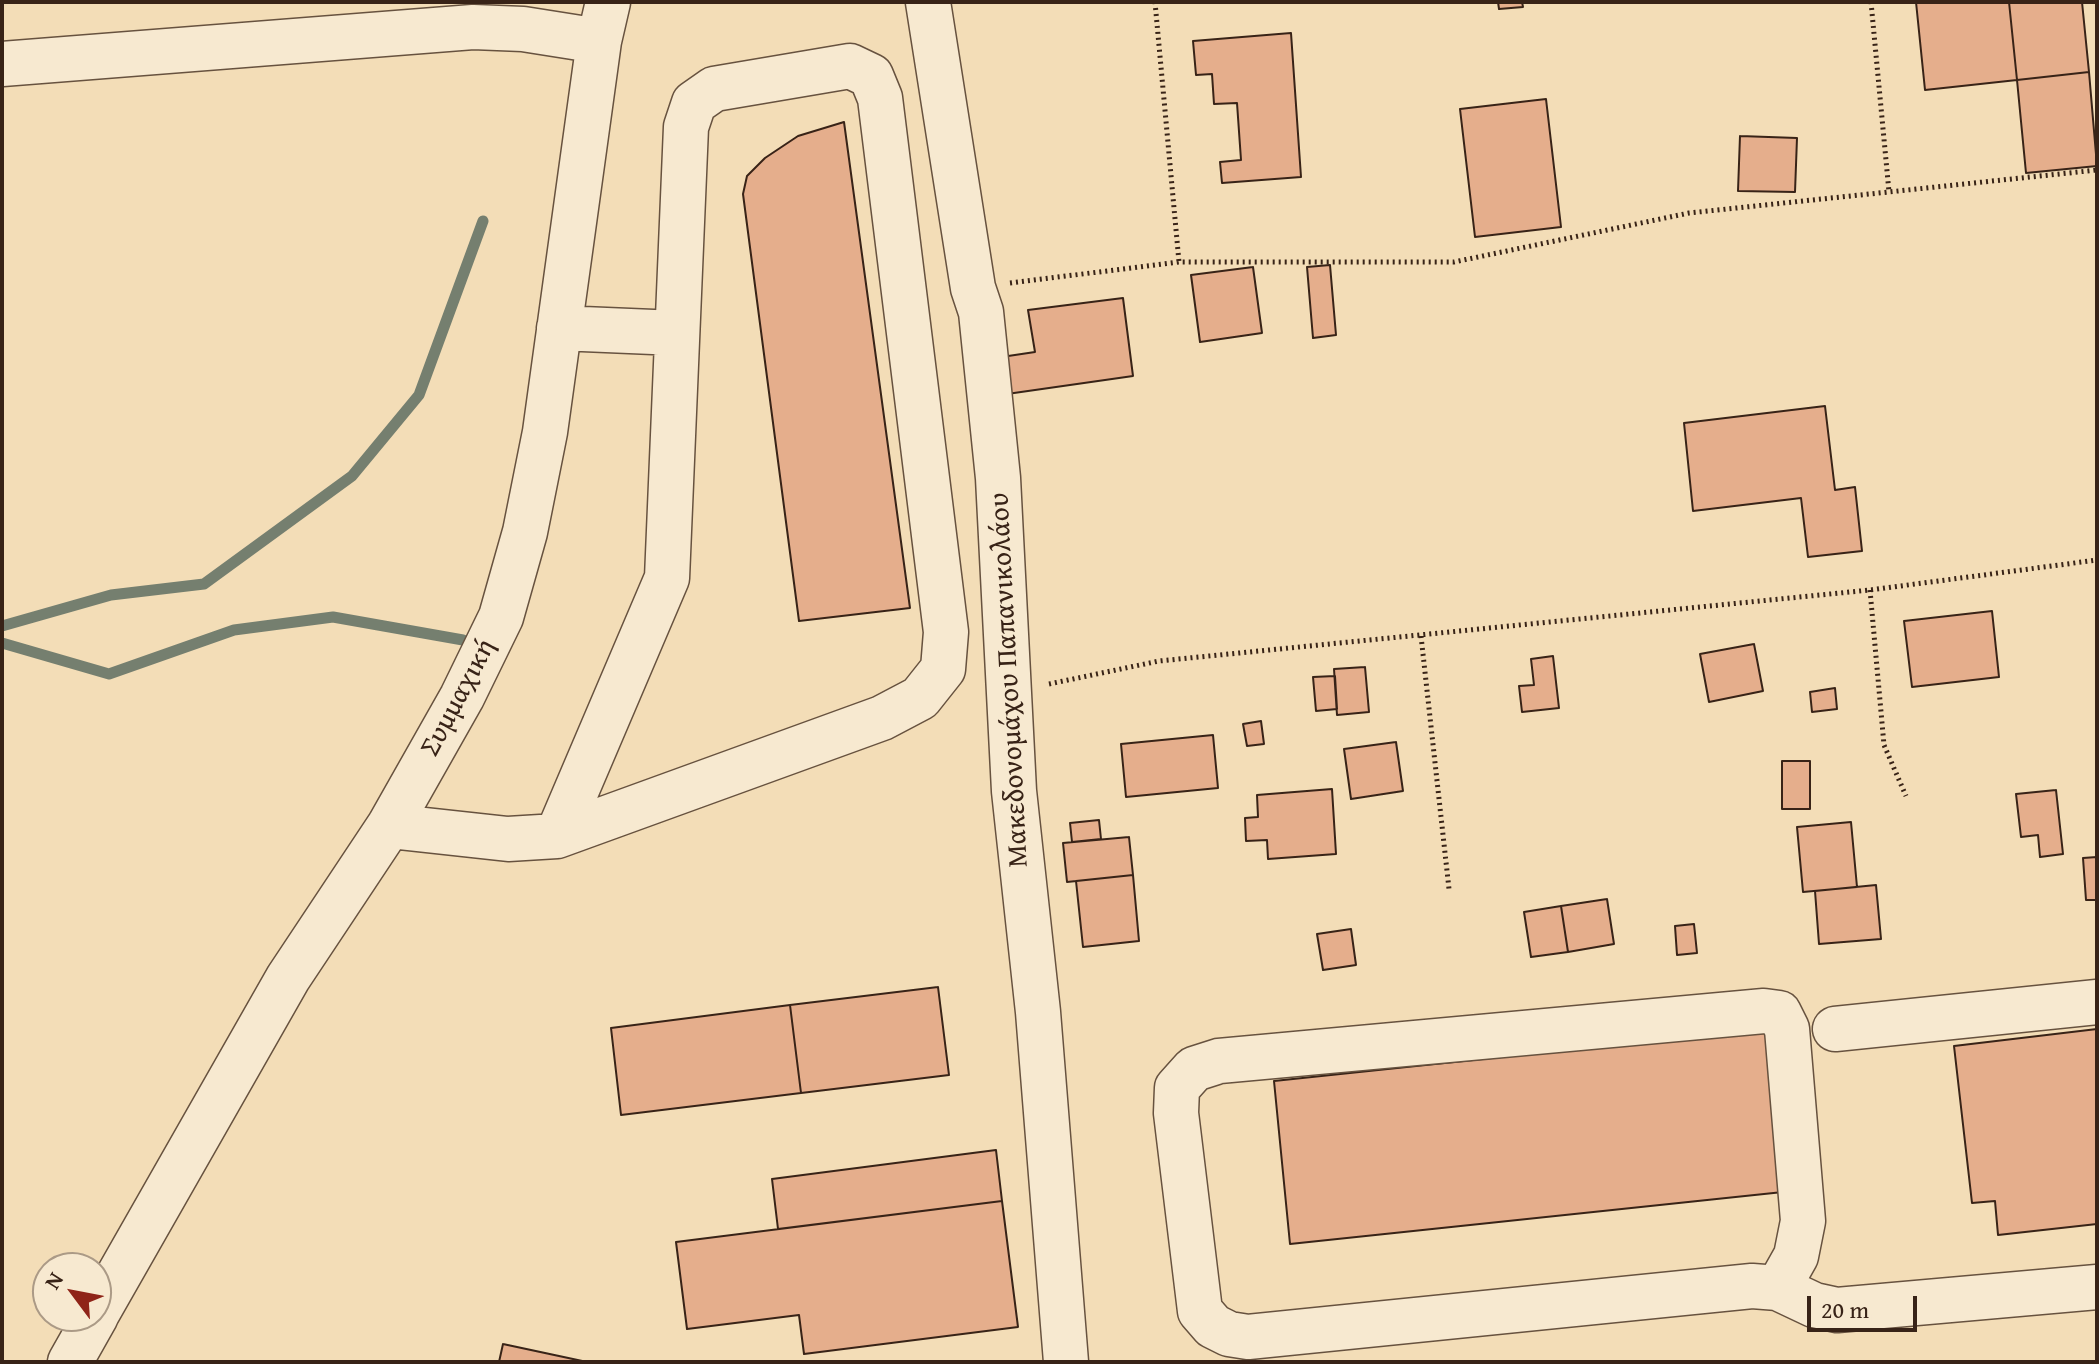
<!DOCTYPE html>
<html>
<head>
<meta charset="utf-8">
<style>
  body { margin:0 }
  #map { position:relative; width:2099px; height:1364px; overflow:hidden; background:#f3ddb7; font-family:"Gentium Book Plus",serif }
  canvas { display:block }
  .frame { position:absolute; inset:0; border:4px solid #382317; pointer-events:none }
  .north { position:absolute; left:32px; top:1252px; width:80px; height:80px; box-sizing:border-box; background:#f7e9d0; border:2px solid #ab9a86; border-radius:50%; rotate:302deg; font-size:22px; font-weight:700; line-height:32px; text-align:center; color:#382317 }
  .north::after { content:''; display:block; margin:auto; width:28px; height:36px; background:#8f2418; clip-path:polygon(50% 0,100% 100%,50% 72%,0 100%) }
  .scale { position:absolute; left:1807px; top:1296px; width:110px; height:36px; box-sizing:border-box; border:4px solid #382317; border-top:0; padding-left:10px; font-size:24px; line-height:28px; white-space:nowrap; color:#382317; -webkit-text-stroke:6px #f7e9d0; paint-order:stroke }
</style>
</head>
<body>
<div id="map">
<canvas width="2099" height="1364"></canvas>
<div class="frame"></div>
<div class="north">N</div>
<div class="scale">20 m</div>
</div>
<script>
const ctx = document.querySelector('canvas').getContext('2d');
ctx.lineJoin = 'round';
const shape = rows => new Path2D(rows.map(r => 'M' + r).join(''));
function strokePath(path, color, width, dash) { ctx.strokeStyle = color; ctx.lineWidth = width; ctx.lineCap = dash ? 'butt' : 'round'; ctx.setLineDash(dash || []); ctx.stroke(path); }
function paint(path, color) { ctx.fillStyle = color; ctx.fill(path, 'evenodd'); }
function label(font, color, halo, rows, align = 'center') {
  ctx.font = font + ' "Gentium Book Plus",serif'; ctx.lineWidth = 8; ctx.setLineDash([]); ctx.textBaseline = 'middle'; ctx.strokeStyle = halo; ctx.fillStyle = color; for (const [text, x, y, turn = 0] of rows) {
    ctx.save(); ctx.translate(x, y); ctx.rotate((+turn || 0) * Math.PI / 180); ctx.textAlign = isNaN(turn) ? turn : align; if (halo) ctx.strokeText(text, 0, 0); ctx.fillText(text, 0, 0); ctx.restore();
  }
}
const stream = shape([
  [2,626,111,595,204,584,352,476,419,395,483,221],
  [2,643,109,674,234,630,333,617,463,640]
]);
const building = shape([
  [1498,2,1522,2,1523,7,1499,9,1498,2],
  [1916,2,2009,2,2017,80,1925,90,1916,2],
  [2009,2,2082,2,2089,72,2017,80,2009,2],
  [1291,33,1301,177,1222,183,1220,162,1241,160,1237,103,1214,104,1212,74,1196,75,1193,41,1291,33],
  [2089,72,2097,166,2026,173,2017,80,2089,72],
  [1546,99,1561,227,1475,237,1460,109,1546,99],
  [844,122,910,608,799,621,743,194,747,176,765,158,798,136,844,122],
  [1740,136,1797,138,1795,192,1738,191,1740,136],
  [1330,265,1336,335,1313,338,1307,267,1330,265],
  [1253,267,1262,333,1200,342,1191,275,1253,267],
  [1123,298,1133,376,993,396,988,359,1035,352,1028,310,1123,298],
  [1825,406,1835,490,1855,487,1862,551,1808,557,1801,498,1693,511,1684,423,1825,406],
  [1992,611,1999,677,1912,687,1904,621,1992,611],
  [1754,644,1763,691,1709,702,1700,654,1754,644],
  [1553,656,1559,708,1522,712,1519,686,1534,685,1531,659,1553,656],
  [1365,667,1369,712,1337,715,1334,669,1365,667],
  [1335,676,1337,709,1316,711,1313,677,1335,676],
  [1835,688,1837,709,1812,712,1810,692,1835,688],
  [1261,721,1264,744,1247,746,1243,724,1261,721],
  [1213,735,1218,788,1126,797,1121,744,1213,735],
  [1396,742,1403,791,1351,799,1344,749,1396,742],
  [1782,761,1810,761,1810,809,1782,809,1782,761],
  [1332,789,1336,854,1268,859,1267,840,1246,841,1245,818,1258,817,1257,795,1332,789],
  [2056,790,2063,854,2040,857,2038,835,2021,837,2016,794,2056,790],
  [1099,820,1101,839,1072,842,1070,823,1099,820],
  [1851,822,1857,887,1803,892,1797,827,1851,822],
  [1129,837,1133,875,1067,882,1063,843,1129,837],
  [2097,857,2097,900,2086,900,2083,858,2097,857],
  [1133,875,1139,941,1083,947,1076,881,1133,875],
  [1876,885,1881,939,1819,944,1815,891,1876,885],
  [1607,899,1614,944,1568,952,1561,906,1607,899],
  [1561,906,1568,952,1531,957,1524,912,1561,906],
  [1694,924,1697,953,1677,955,1675,926,1694,924],
  [1351,929,1356,965,1323,970,1317,934,1351,929],
  [938,987,949,1075,801,1093,790,1005,938,987],
  [790,1005,801,1093,621,1115,611,1028,790,1005],
  [1767,1029,1783,1192,1290,1244,1274,1081,1767,1029],
  [2097,1029,2097,1224,1998,1235,1995,1201,1972,1203,1954,1046,2097,1029],
  [996,1150,1002,1201,778,1229,772,1179,996,1150],
  [1002,1201,1018,1327,804,1354,799,1315,687,1329,676,1242,1002,1201],
  [503,1344,587,1362,499,1362,503,1344]
]);
const path = shape([
  [1155,2,1179,262],
  [1871,2,1889,192],
  [1010,283,1179,262,1454,262,1689,213,2097,170],
  [1870,590,1884,745,1906,796],
  [1421,636,1449,889],
  [1049,684,1159,661,1870,590,2097,560]
]);
const minor = shape([
  [928,2,973,288,981,312,998,478,1014,791,1038,1012,1066,1362],
  [2,64,473,27,523,29,599,41],
  [559,328,677,333],
  [389,826,508,839,557,836,882,718,920,698,943,669,946,632,880,98,871,76,850,66,714,89,694,103,686,127,667,578,557,836],
  [1835,1029,2097,1002],
  [1778,1288,1796,1256,1803,1221,1787,1029,1779,1013,1764,1011,1219,1061,1194,1069,1177,1088,1176,1113,1200,1311,1213,1326,1229,1334,1248,1337,1752,1286,1778,1288,1814,1305,1837,1310,2097,1287],
  [96,1315,288,978,389,826,462,697,501,617,525,532,545,432,599,41,608,2],
  [70,1362,96,1316]
]);
const streetNames = [
  ["Μακεδονομάχου Παπανικολάου",1010,680,-93],
  ["Συμμαχική",459,698,-62]
];
strokePath(stream, '#757f6f', 11);
paint(building, '#e5ae8c');
strokePath(building, '#382317', 2);
strokePath(minor, '#67523f', 47);
strokePath(path, '#382317', 5, [2, 4]);
strokePath(minor, '#f7e9d0', 44);
label('28px', '#382317', '#f7e9d0', streetNames);
</script>
</body>
</html>
